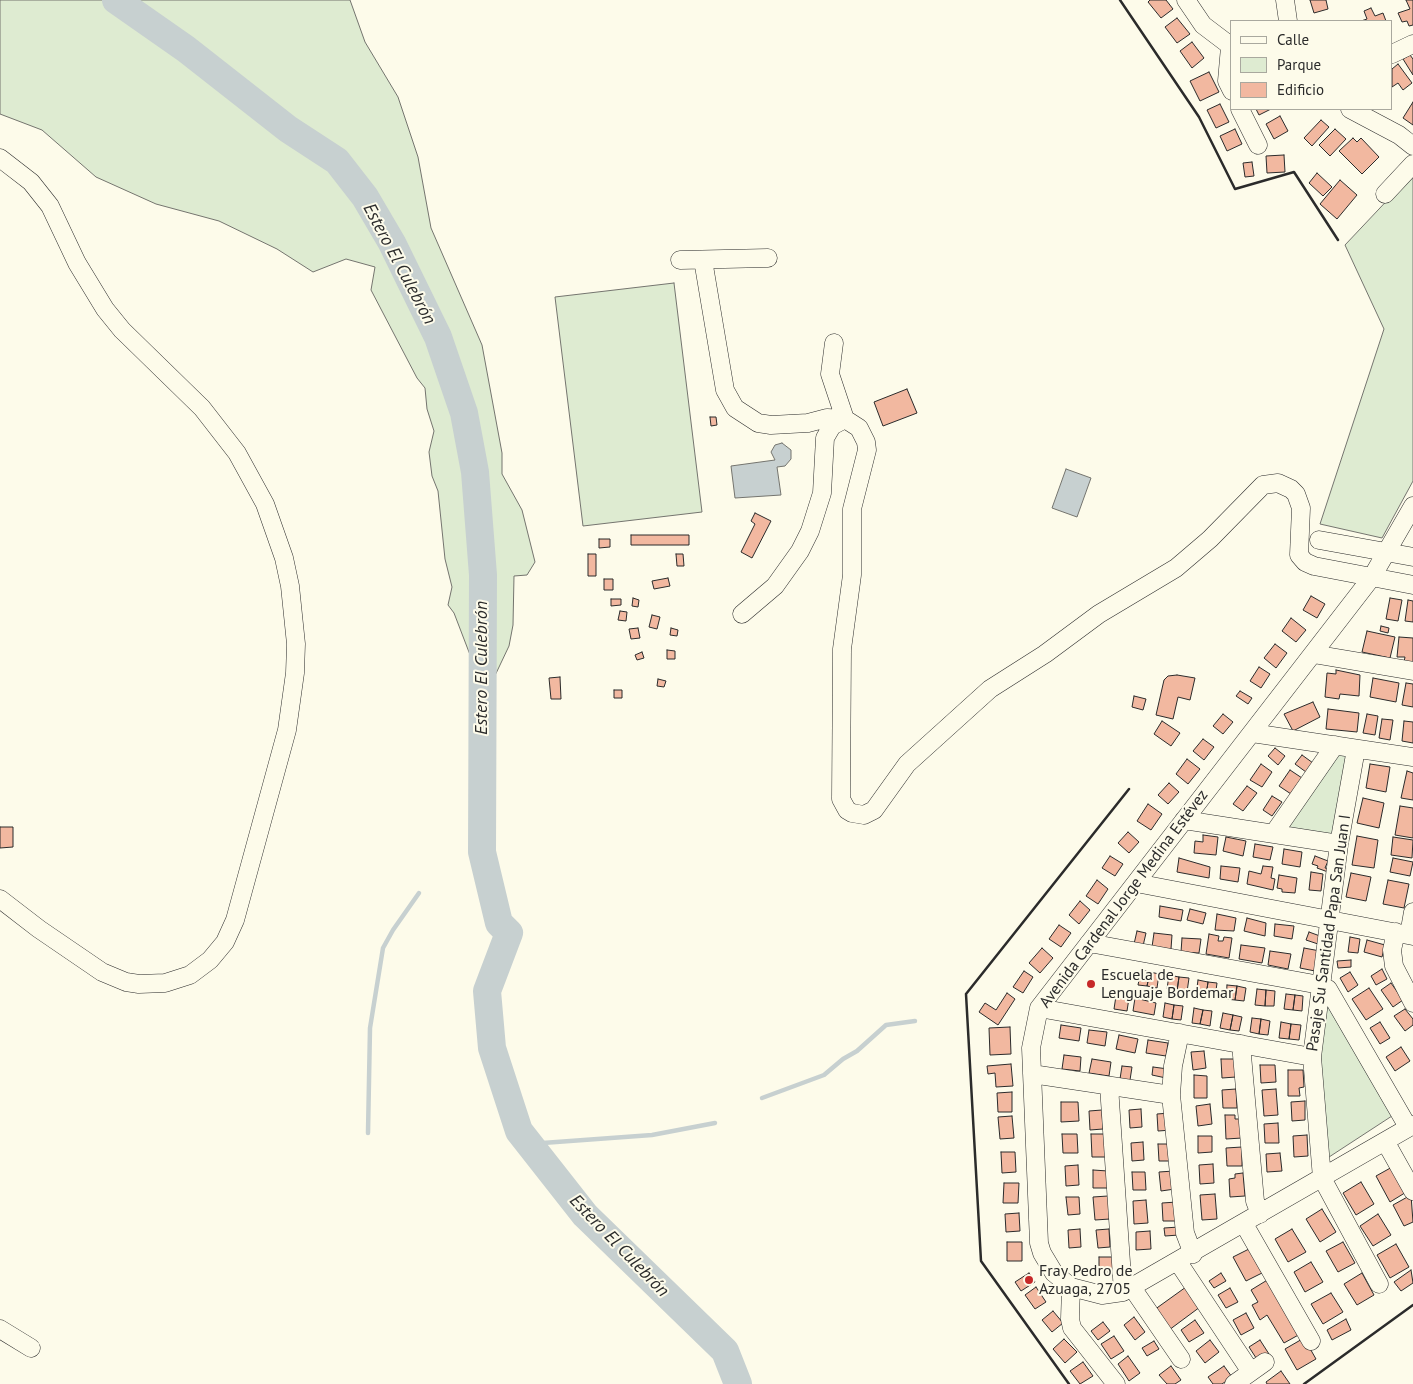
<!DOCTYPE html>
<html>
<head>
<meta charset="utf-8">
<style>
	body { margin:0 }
	#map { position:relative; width:1413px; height:1384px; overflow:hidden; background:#fdfbea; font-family:"PT Sans",sans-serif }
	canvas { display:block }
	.legend { position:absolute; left:1230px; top:20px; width:162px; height:90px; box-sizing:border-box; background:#fdfbea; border:1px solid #a9a89e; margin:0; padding:6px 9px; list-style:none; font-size:15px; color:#2b2b2b }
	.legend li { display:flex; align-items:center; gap:10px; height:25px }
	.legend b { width:25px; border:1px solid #a9a89e }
</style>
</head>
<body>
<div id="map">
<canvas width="1413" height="1384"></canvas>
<ul class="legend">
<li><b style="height:6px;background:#fdfbea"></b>Calle</li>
<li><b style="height:14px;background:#deebd1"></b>Parque</li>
<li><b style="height:14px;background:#f2b8a0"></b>Edificio</li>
</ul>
</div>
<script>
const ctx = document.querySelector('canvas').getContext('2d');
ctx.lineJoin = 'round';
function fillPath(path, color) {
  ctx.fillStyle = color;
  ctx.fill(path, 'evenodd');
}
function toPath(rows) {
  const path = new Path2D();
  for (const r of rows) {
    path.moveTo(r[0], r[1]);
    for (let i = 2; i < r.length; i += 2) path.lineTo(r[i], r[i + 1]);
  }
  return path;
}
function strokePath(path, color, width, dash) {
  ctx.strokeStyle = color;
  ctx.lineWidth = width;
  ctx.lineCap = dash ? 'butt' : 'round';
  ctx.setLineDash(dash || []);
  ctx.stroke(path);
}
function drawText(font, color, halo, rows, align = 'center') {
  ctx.font = font + ' "PT Sans",sans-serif';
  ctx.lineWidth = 4;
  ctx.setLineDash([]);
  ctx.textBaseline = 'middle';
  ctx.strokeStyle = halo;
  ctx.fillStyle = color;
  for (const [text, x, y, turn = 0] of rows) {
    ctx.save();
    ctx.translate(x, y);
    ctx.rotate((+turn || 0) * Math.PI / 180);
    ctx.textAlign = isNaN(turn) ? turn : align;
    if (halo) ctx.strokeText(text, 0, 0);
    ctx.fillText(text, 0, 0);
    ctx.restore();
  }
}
const green = toPath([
	[0,0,350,0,365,42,398,97,418,157,431,228,482,345,502,453,502,474,522,510,535,562,527,575,514,576,513,625,509,646,482,703,474,681,472,660,454,613,448,605,452,587,445,559,438,491,432,476,429,452,434,431,427,409,425,388,417,378,371,290,375,267,346,259,313,272,277,249,219,221,156,204,96,177,42,130,0,114,0,0],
	[1413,173,1413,481,1382,538,1320,524,1384,329,1345,245,1413,173],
	[674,283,702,512,583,526,555,297,674,283],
	[1339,752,1349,753,1334,837,1284,829,1339,752],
	[1329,1007,1395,1114,1326,1159,1320,1047,1324,1010,1329,1007]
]);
fillPath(green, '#deebd1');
strokePath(green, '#74746e', 1);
const water = toPath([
	[782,443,791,450,791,459,785,466,777,467,781,495,735,498,731,466,775,460,771,452,775,445,782,443],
	[1066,469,1091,478,1077,517,1052,508,1066,469]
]);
fillPath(water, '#c7d0d0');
strokePath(water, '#74746e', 1);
strokePath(toPath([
	[762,1098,824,1075,843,1059,857,1051,886,1025,915,1021],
	[368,1133,370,1028,383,948,393,930,419,893],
	[529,1144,652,1135,715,1123]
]), '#c7d0d0', 4.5);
strokePath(toPath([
	[116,0,186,49,288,129,337,161,365,197,392,243,438,337,464,413,475,472,483,575,482,852,499,923,509,933,487,991,492,1048,519,1131,585,1215,725,1351,738,1384]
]), '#c7d0d0', 28);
const building = toPath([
	[1150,0,1166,0,1173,9,1161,18,1148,2,1150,0],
	[1310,0,1326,0,1328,9,1314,13,1310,0],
	[1406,0,1413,0,1413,25,1409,26,1407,21,1402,22,1398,13,1410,9,1406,0],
	[1371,8,1375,16,1383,13,1386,21,1361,21,1367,19,1364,11,1371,8],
	[1177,18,1190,34,1177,43,1165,27,1177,18],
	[1192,42,1204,58,1192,68,1180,51,1192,42],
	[1410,55,1413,59,1413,75,1403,59,1410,55],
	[1398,64,1412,83,1403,90,1398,83,1392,87,1392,69,1398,64],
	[1209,72,1219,92,1200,101,1190,81,1209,72],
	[1413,102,1413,125,1403,118,1413,102],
	[1220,104,1229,122,1216,128,1207,110,1220,104],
	[1256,109,1271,109,1259,115,1256,109],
	[1280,116,1288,131,1274,139,1266,124,1280,116],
	[1321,120,1329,127,1312,146,1304,138,1321,120],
	[1235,129,1242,144,1227,151,1220,136,1235,129],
	[1335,129,1346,139,1330,156,1319,145,1335,129],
	[1353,138,1357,142,1361,138,1379,157,1362,174,1339,151,1353,138],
	[1284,155,1285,172,1267,173,1266,156,1284,155],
	[1252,162,1254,176,1245,177,1243,163,1252,162],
	[1317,173,1332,187,1323,196,1309,183,1317,173],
	[1340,180,1357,195,1337,219,1320,204,1340,180],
	[907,389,917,413,883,426,874,402,907,389],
	[710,417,716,417,717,425,711,426,710,417],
	[755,513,771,521,752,558,741,552,755,524,751,521,755,513],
	[631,535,689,535,689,545,631,545,631,535],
	[599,539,610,539,610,547,599,548,599,539],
	[588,554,596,554,596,576,588,576,588,554],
	[676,554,683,554,684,566,677,566,676,554],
	[668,578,670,586,654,589,652,581,668,578],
	[604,579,613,579,613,590,604,590,604,579],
	[1311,596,1325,604,1317,618,1303,610,1311,596],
	[633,598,639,600,638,607,632,606,633,598],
	[1390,598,1402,600,1398,621,1386,619,1390,598],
	[611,599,621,599,621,605,611,606,611,599],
	[1408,600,1413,601,1413,622,1405,621,1408,600],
	[620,611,627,612,626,621,618,620,620,611],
	[652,615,660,617,657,629,649,627,652,615],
	[1291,618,1306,630,1296,642,1282,631,1291,618],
	[1381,626,1389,628,1388,633,1380,631,1381,626],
	[638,628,640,638,631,639,629,629,638,628],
	[671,628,678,630,677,636,670,635,671,628],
	[1367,631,1395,637,1390,658,1362,652,1367,631],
	[1399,637,1413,638,1413,663,1404,662,1405,657,1397,657,1399,637],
	[1275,644,1287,653,1276,668,1264,658,1275,644],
	[667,650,675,651,675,659,667,659,667,650],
	[642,652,644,658,637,660,635,655,642,652],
	[1259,667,1270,674,1261,688,1250,681,1259,667],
	[1336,670,1360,675,1359,696,1340,694,1339,699,1325,697,1327,673,1336,674,1336,670],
	[1177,675,1195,678,1190,700,1178,697,1173,719,1156,715,1164,680,1168,676,1177,675],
	[560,677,561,699,551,699,549,678,560,677],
	[1373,678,1399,683,1396,702,1370,697,1373,678],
	[658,679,666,681,664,687,657,686,658,679],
	[1406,683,1413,684,1413,707,1402,705,1406,683],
	[614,690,622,690,622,698,614,698,614,690],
	[1240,691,1252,698,1248,704,1236,696,1240,691],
	[1134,696,1146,699,1143,710,1132,707,1134,696],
	[1313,702,1320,717,1293,731,1284,714,1313,702],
	[1328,709,1359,713,1357,732,1326,729,1328,709],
	[1223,714,1233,722,1223,734,1213,726,1223,714],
	[1367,714,1378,716,1375,735,1363,733,1367,714],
	[1382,719,1393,720,1390,740,1379,738,1382,719],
	[1162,721,1180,733,1171,746,1154,734,1162,721],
	[1404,721,1413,722,1413,743,1402,741,1404,721],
	[1203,739,1214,747,1204,760,1193,751,1203,739],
	[1275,748,1285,756,1278,765,1268,756,1275,748],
	[1302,755,1313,763,1306,772,1295,764,1302,755],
	[1187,759,1200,769,1188,784,1176,774,1187,759],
	[1261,764,1272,772,1262,787,1250,780,1261,764],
	[1370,764,1390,767,1386,792,1366,788,1370,764],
	[1290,770,1302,778,1291,794,1279,786,1290,770],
	[1407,771,1413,773,1413,800,1401,798,1407,771],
	[1169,783,1179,792,1168,804,1158,795,1169,783],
	[1247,786,1257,793,1243,811,1233,804,1247,786],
	[1272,796,1282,802,1272,816,1263,810,1272,796],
	[1363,798,1384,803,1379,828,1357,823,1363,798],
	[1148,804,1162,814,1151,830,1137,821,1148,804],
	[1400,806,1413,808,1413,838,1395,835,1400,806],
	[0,827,13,827,13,847,0,848,0,827],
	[1128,832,1139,842,1129,853,1118,843,1128,832],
	[1203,835,1218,837,1216,855,1194,853,1195,841,1203,842,1203,835],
	[1357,836,1378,840,1374,868,1352,865,1357,836],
	[1226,837,1246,841,1243,856,1223,851,1226,837],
	[1393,837,1413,840,1412,858,1391,855,1393,837],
	[1255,844,1273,847,1270,860,1253,857,1255,844],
	[1284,849,1302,852,1300,867,1282,864,1284,849],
	[1110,856,1123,864,1115,876,1102,868,1110,856],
	[1315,856,1328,861,1325,868,1329,869,1328,872,1317,868,1318,866,1312,864,1315,856],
	[1179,858,1210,867,1209,878,1177,872,1179,858],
	[1393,858,1413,862,1410,876,1390,872,1393,858],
	[1221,866,1240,868,1238,882,1220,879,1221,866],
	[1263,866,1273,867,1271,878,1275,879,1273,890,1247,884,1249,871,1261,874,1263,866],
	[1311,872,1323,874,1321,891,1309,890,1311,872],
	[1351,873,1371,877,1366,901,1346,897,1351,873],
	[1279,875,1297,878,1295,893,1282,892,1282,889,1277,888,1279,875],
	[1097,880,1108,889,1098,904,1086,896,1097,880],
	[1388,880,1409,884,1404,908,1383,904,1388,880],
	[1080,901,1090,910,1079,924,1069,915,1080,901],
	[1160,906,1183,910,1181,921,1159,917,1160,906],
	[1190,909,1206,913,1203,924,1187,920,1190,909],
	[1217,914,1236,918,1234,931,1215,930,1217,914],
	[1247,918,1266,923,1265,936,1244,931,1247,918],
	[1275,924,1294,926,1292,939,1274,936,1275,924],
	[1059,925,1071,933,1061,947,1049,939,1059,925],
	[1137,931,1146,933,1143,946,1134,944,1137,931],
	[1309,932,1320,936,1318,944,1306,940,1309,932],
	[1154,933,1172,935,1171,949,1152,947,1154,933],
	[1209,934,1219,936,1218,941,1223,941,1224,937,1232,938,1229,958,1206,954,1209,934],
	[1350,937,1360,939,1358,953,1348,952,1350,937],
	[1182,938,1201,939,1199,953,1181,952,1182,938],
	[1367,940,1385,945,1382,957,1364,952,1367,940],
	[1241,945,1265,948,1262,963,1239,959,1241,945],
	[1042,948,1053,958,1040,973,1029,963,1042,948],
	[1304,948,1320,951,1315,971,1300,968,1304,948],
	[1270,951,1291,954,1288,969,1268,965,1270,951],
	[1351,960,1351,967,1338,968,1337,961,1351,960],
	[1382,969,1387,979,1376,985,1371,976,1382,969],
	[1141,970,1150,972,1147,986,1138,985,1141,970],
	[1024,971,1033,977,1023,993,1013,987,1024,971],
	[1150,972,1159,974,1157,988,1147,986,1150,972],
	[1350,972,1358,985,1348,992,1340,978,1350,972],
	[1169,975,1179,977,1177,991,1167,989,1169,975],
	[1179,977,1189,978,1187,992,1177,991,1179,977],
	[1198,980,1208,982,1206,996,1196,995,1198,980],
	[1208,982,1217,983,1215,998,1206,996,1208,982],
	[1391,983,1403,1000,1393,1007,1381,990,1391,983],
	[1227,985,1237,986,1235,1000,1226,999,1227,985],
	[1237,986,1246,988,1244,1001,1235,1000,1237,986],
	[1369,988,1383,1009,1366,1020,1352,999,1369,988],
	[1257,989,1266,990,1265,1006,1255,1005,1257,989],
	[1266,990,1275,991,1274,1006,1265,1006,1266,990],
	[1007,993,1015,999,998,1025,979,1012,985,1003,996,1010,1007,993],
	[1286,994,1295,995,1293,1010,1284,1009,1286,994],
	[1295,995,1303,996,1302,1011,1293,1010,1295,995],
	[1116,996,1129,998,1127,1011,1114,1009,1116,996],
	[1135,998,1156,1003,1154,1015,1133,1011,1135,998],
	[1165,1003,1174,1005,1172,1019,1163,1017,1165,1003],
	[1174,1005,1183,1006,1181,1020,1172,1019,1174,1005],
	[1194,1008,1203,1010,1200,1024,1192,1023,1194,1008],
	[1405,1009,1413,1019,1413,1025,1405,1031,1394,1016,1405,1009],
	[1203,1010,1212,1011,1210,1026,1200,1024,1203,1010],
	[1223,1013,1233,1015,1230,1030,1220,1028,1223,1013],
	[1233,1015,1242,1017,1239,1031,1230,1030,1233,1015],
	[1252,1018,1261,1019,1259,1034,1250,1032,1252,1018],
	[1261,1019,1270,1021,1268,1035,1259,1034,1261,1019],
	[1281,1022,1291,1024,1289,1039,1279,1038,1281,1022],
	[1380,1022,1390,1038,1380,1044,1370,1028,1380,1022],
	[1291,1024,1301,1025,1299,1040,1289,1039,1291,1024],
	[1061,1025,1081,1028,1079,1041,1059,1038,1061,1025],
	[1010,1027,1011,1054,990,1055,989,1028,1010,1027],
	[1089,1030,1107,1032,1105,1046,1087,1043,1089,1030],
	[1119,1035,1138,1039,1135,1053,1116,1049,1119,1035],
	[1148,1040,1168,1043,1166,1056,1146,1053,1148,1040],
	[1401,1047,1410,1061,1395,1071,1386,1057,1401,1047],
	[1204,1051,1206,1068,1193,1070,1191,1052,1204,1051],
	[1064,1055,1081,1057,1080,1071,1062,1069,1064,1055],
	[1092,1059,1111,1062,1109,1076,1089,1073,1092,1059],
	[1221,1059,1234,1059,1236,1077,1222,1078,1221,1059],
	[1011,1064,1013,1086,996,1087,995,1073,988,1074,987,1066,1011,1064],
	[1260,1065,1275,1065,1276,1082,1261,1083,1260,1065],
	[1122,1066,1132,1067,1130,1080,1120,1079,1122,1066],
	[1153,1067,1168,1069,1166,1078,1152,1075,1153,1067],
	[1288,1070,1303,1070,1304,1087,1299,1088,1300,1096,1288,1096,1288,1070],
	[1194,1075,1207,1076,1207,1098,1194,1098,1194,1075],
	[1236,1089,1237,1108,1223,1108,1222,1090,1236,1089],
	[1276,1089,1278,1115,1264,1116,1262,1090,1276,1089],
	[1012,1092,1012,1112,998,1112,997,1093,1012,1092],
	[1305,1101,1305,1120,1292,1121,1291,1102,1305,1101],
	[1061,1102,1078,1102,1079,1121,1061,1122,1061,1102],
	[1210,1104,1212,1124,1198,1126,1196,1106,1210,1104],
	[1141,1109,1142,1127,1130,1128,1129,1110,1141,1109],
	[1102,1110,1103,1129,1090,1130,1089,1111,1102,1110],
	[1170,1113,1172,1130,1158,1131,1157,1114,1170,1113],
	[1225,1115,1235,1115,1235,1119,1241,1119,1242,1138,1226,1139,1225,1115],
	[1012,1116,1014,1138,1000,1139,998,1117,1012,1116],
	[1278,1123,1279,1143,1265,1143,1264,1124,1278,1123],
	[1062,1134,1077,1134,1078,1153,1063,1153,1062,1134],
	[1091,1134,1106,1134,1106,1157,1092,1157,1091,1134],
	[1307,1135,1308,1156,1294,1157,1293,1136,1307,1135],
	[1198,1136,1212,1136,1212,1152,1198,1153,1198,1136],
	[1143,1142,1144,1160,1132,1161,1131,1143,1143,1142],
	[1158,1144,1171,1144,1172,1161,1159,1161,1158,1144],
	[1242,1147,1242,1166,1227,1166,1226,1148,1242,1147],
	[1001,1152,1015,1152,1016,1172,1002,1173,1001,1152],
	[1280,1153,1282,1171,1267,1172,1266,1154,1280,1153],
	[1213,1164,1214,1183,1200,1184,1199,1165,1213,1164],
	[1078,1165,1079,1185,1066,1186,1065,1166,1078,1165],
	[1394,1166,1408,1191,1390,1202,1376,1176,1394,1166],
	[1093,1170,1108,1171,1108,1188,1093,1188,1093,1170],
	[1174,1171,1175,1189,1161,1191,1159,1172,1174,1171],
	[1132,1172,1145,1172,1146,1190,1133,1190,1132,1172],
	[1243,1173,1245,1196,1230,1197,1229,1179,1235,1178,1235,1174,1243,1173],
	[1361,1182,1374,1204,1356,1215,1343,1193,1361,1182],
	[1004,1183,1019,1183,1018,1203,1003,1203,1004,1183],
	[1215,1194,1217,1219,1202,1220,1200,1195,1215,1194],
	[1411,1195,1413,1222,1404,1226,1393,1205,1411,1195],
	[1108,1196,1110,1219,1095,1220,1093,1197,1108,1196],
	[1066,1197,1079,1197,1080,1214,1068,1215,1066,1197],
	[1146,1200,1148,1223,1134,1224,1133,1201,1146,1200],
	[1177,1202,1177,1221,1163,1221,1162,1203,1177,1202],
	[1322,1209,1336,1232,1320,1242,1306,1219,1322,1209],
	[1019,1213,1020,1231,1006,1232,1005,1214,1019,1213],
	[1378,1214,1391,1235,1373,1246,1360,1226,1378,1214],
	[1179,1227,1179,1235,1165,1236,1164,1228,1179,1227],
	[1080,1229,1081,1247,1069,1248,1068,1230,1080,1229],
	[1109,1229,1110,1247,1098,1248,1096,1230,1109,1229],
	[1292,1229,1306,1252,1288,1262,1275,1239,1292,1229],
	[1150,1231,1151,1249,1136,1250,1136,1232,1150,1231],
	[1007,1242,1022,1242,1022,1261,1007,1261,1007,1242],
	[1343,1242,1355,1263,1338,1272,1326,1251,1343,1242],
	[1396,1244,1409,1267,1390,1278,1377,1255,1396,1244],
	[1249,1249,1262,1273,1246,1281,1233,1257,1249,1249],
	[1099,1257,1112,1257,1115,1266,1109,1272,1099,1272,1099,1257],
	[1311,1262,1323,1282,1305,1292,1294,1272,1311,1262],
	[1411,1270,1413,1283,1401,1291,1394,1282,1411,1270],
	[1029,1273,1035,1282,1021,1291,1015,1282,1029,1273],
	[1221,1273,1226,1281,1214,1288,1209,1281,1221,1273],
	[1362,1273,1374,1295,1357,1305,1344,1284,1362,1273],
	[1269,1279,1302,1333,1284,1343,1267,1315,1260,1320,1252,1305,1258,1302,1251,1290,1269,1279],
	[1036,1287,1046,1302,1035,1309,1025,1295,1036,1287],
	[1186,1287,1200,1307,1169,1330,1154,1310,1186,1287],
	[1230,1288,1238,1302,1226,1308,1218,1295,1230,1288],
	[1331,1293,1343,1312,1323,1324,1311,1304,1331,1293],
	[1053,1311,1063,1323,1052,1332,1042,1320,1053,1311],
	[1246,1313,1254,1328,1241,1335,1233,1320,1246,1313],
	[1134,1317,1145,1332,1135,1340,1124,1325,1134,1317],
	[1346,1319,1351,1330,1332,1340,1327,1330,1346,1319],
	[1195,1320,1204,1333,1189,1342,1181,1330,1195,1320],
	[1103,1322,1110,1331,1098,1340,1091,1331,1103,1322],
	[1114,1336,1124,1351,1111,1359,1101,1344,1114,1336],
	[1304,1338,1316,1359,1297,1370,1285,1349,1304,1338],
	[1064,1339,1077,1352,1065,1363,1053,1349,1064,1339],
	[1210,1340,1219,1352,1205,1363,1196,1351,1210,1340],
	[1260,1340,1269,1354,1258,1361,1249,1347,1260,1340],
	[1154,1341,1159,1349,1147,1356,1142,1348,1154,1341],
	[1128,1356,1140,1373,1129,1381,1118,1364,1128,1356],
	[1083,1362,1093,1376,1080,1384,1070,1371,1083,1362],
	[1171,1366,1181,1380,1175,1384,1167,1384,1159,1375,1171,1366],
	[1224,1366,1232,1377,1222,1384,1213,1384,1208,1377,1224,1366],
	[1281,1371,1290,1384,1267,1384,1266,1382,1281,1371]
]);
fillPath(building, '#f2b8a0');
strokePath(building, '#2b2b2b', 1);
const minor = toPath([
	[1186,0,1203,25,1232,47],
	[1285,0,1288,21],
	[1230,47,1227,81,1232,91],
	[1392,54,1413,44],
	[1240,109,1258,145],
	[1350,109,1399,135,1413,146],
	[0,158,31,182,50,206,77,263,105,309,122,330,202,408,237,453,265,504,284,558,290,586,296,644,295,673,287,730,235,920,225,942,210,960,190,975,165,983,139,984,126,982,102,972,39,929,0,899],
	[1385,194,1413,164],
	[680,260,768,258],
	[703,260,725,390,735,408,758,423,771,425,808,423,827,418,845,419,859,428,866,442,867,450,852,509,852,575,842,649,841,799,847,810,852,813,864,815,874,810,907,764,990,689,1045,654,1099,614,1176,568,1210,539,1263,485,1278,483,1291,489,1296,494,1301,508,1299,555,1305,562,1314,566,1413,585],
	[834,343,830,374,845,419],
	[1413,506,1372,577,1039,1008,1031,1048,1039,1243,1042,1253,1054,1273,1071,1287,1102,1295,1123,1292,1413,1125],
	[1319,540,1413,557],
	[742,614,775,586,800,551,810,531,822,493,825,438,832,426,845,419],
	[1313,654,1413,671],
	[1252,733,1413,757],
	[1356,749,1339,844,1312,1057,1322,1178,1379,1284],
	[1184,820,1339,844],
	[1274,833,1335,745],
	[1136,883,1413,936],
	[1396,932,1392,950,1394,966,1413,1003],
	[1409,935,1413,912],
	[1089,943,1320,985,1328,989,1408,1127],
	[1039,1008,1312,1057],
	[1180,1033,1173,1066,1171,1095,1185,1233,1193,1254],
	[1241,1044,1255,1201,1260,1214],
	[1032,1074,1171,1095],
	[1109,1086,1123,1292],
	[1385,1141,1413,1191],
	[1244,1224,1311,1341],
	[1178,1262,1251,1372],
	[1071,1287,1070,1319,1072,1328,1116,1384],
	[1133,1289,1181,1359],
	[0,1329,31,1348],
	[1234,1384,1265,1362]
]);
strokePath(minor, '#2b2b2b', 19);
strokePath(minor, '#fdfbea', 18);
strokePath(toPath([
	[1120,0,1199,117,1235,189,1294,172,1338,240],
	[1069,1384,981,1261,966,994,1129,789],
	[1304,1384,1413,1305]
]), '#2b2b2b', 2.5);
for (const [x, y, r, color] of [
	[1091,984,5,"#c62828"],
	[1029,1280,5,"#c62828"]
]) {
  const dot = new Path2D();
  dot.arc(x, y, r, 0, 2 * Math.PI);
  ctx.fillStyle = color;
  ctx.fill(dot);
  strokePath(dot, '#fdfbea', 2);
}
drawText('16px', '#2b2b2b', '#fdfbea', [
	["Avenida Cardenal Jorge Medina Estévez",1124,899,-53],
	["Pasaje Su Santidad Papa San Juan I",1329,933,-82]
]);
drawText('16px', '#2b2b2b', '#fdfbea', [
	["Escuela de",1101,975],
	["Lenguaje Bordemar",1101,993],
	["Fray Pedro de",1039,1271],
	["Azuaga, 2705",1039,1289]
], 'left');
drawText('italic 18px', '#2b2b2b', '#fdfbea', [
	["Estero El Culebrón",399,264,62],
	["Estero El Culebrón",482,668,-90],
	["Estero El Culebrón",619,1246,46]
]);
</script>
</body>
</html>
